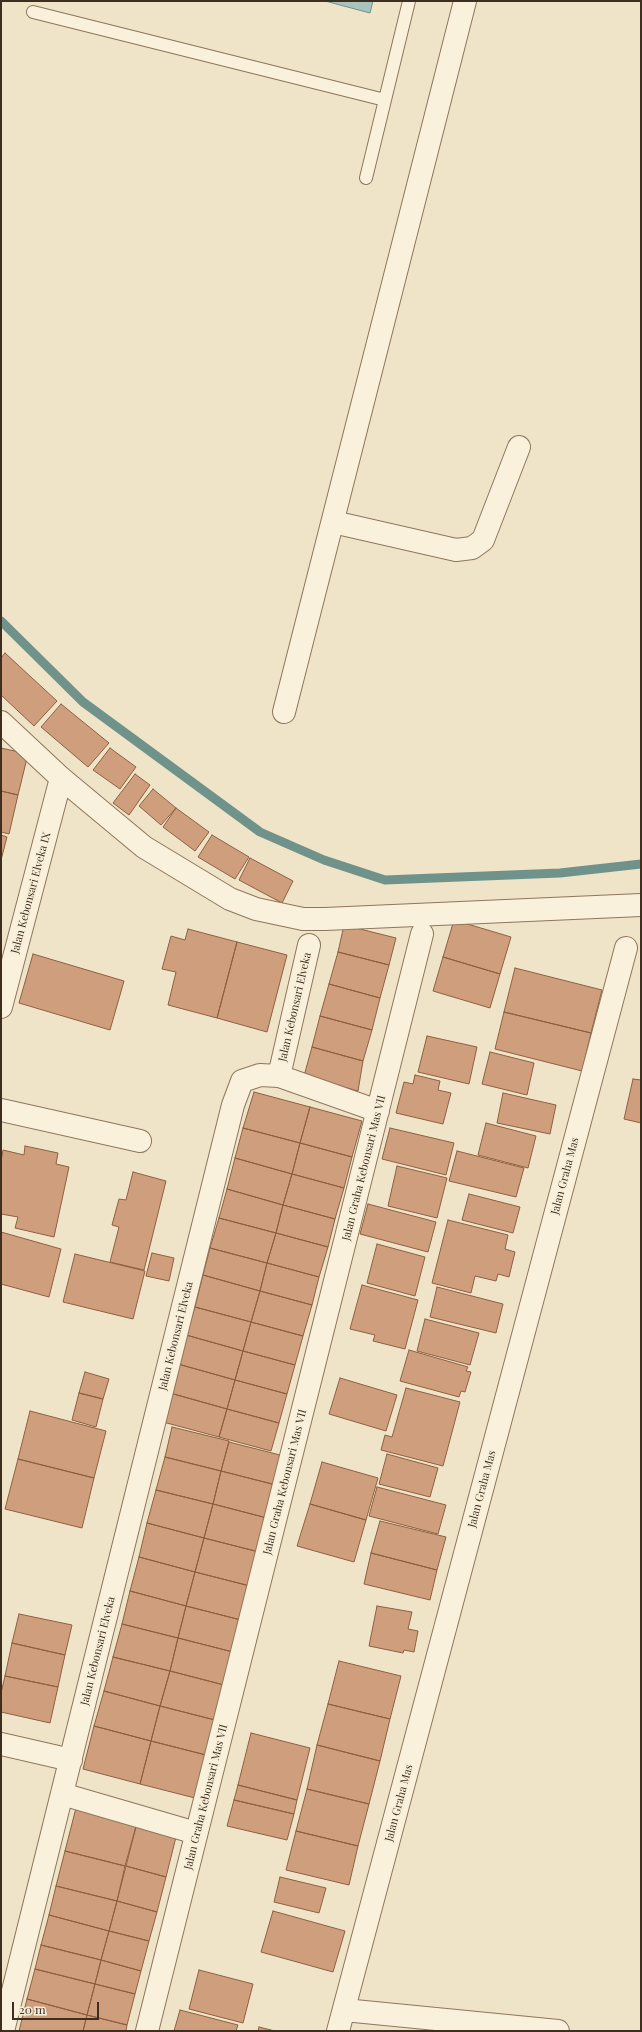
<!DOCTYPE html>
<html>
<head>
<meta charset="utf-8">
<style>
	body { margin:0 }
	#map { position:relative; width:642px; height:2032px; overflow:hidden; background:#f0e4c8; font-family:"Playfair Display",serif }
	canvas { display:block }
	.frame { position:absolute; inset:0; border:2px solid #3d2e20; pointer-events:none }
	.scale { position:absolute; left:12px; top:2002px; width:87px; height:18px; box-sizing:border-box; border:2px solid #3d2e20; border-top:0; padding-left:5px; font-size:12px; line-height:14px; white-space:nowrap; color:#3d2e20; -webkit-text-stroke:3px #f7eed8; paint-order:stroke }
</style>
</head>
<body>
<div id="map">
<canvas width="642" height="2032"></canvas>
<div class="frame"></div>
<div class="scale">20 m</div>
</div>
<script>
const ctx = document.querySelector('canvas').getContext('2d');
ctx.lineJoin = 'round';
function fillPath(path, color) {
  ctx.fillStyle = color;
  ctx.fill(path, 'evenodd');
}
function toPath(rows) {
  const path = new Path2D();
  for (const r of rows) {
    path.moveTo(r[0], r[1]);
    for (let i = 2; i < r.length; i += 2) path.lineTo(r[i], r[i + 1]);
  }
  return path;
}
function strokePath(path, color, width, dash) {
  ctx.strokeStyle = color;
  ctx.lineWidth = width;
  ctx.lineCap = dash ? 'butt' : 'round';
  ctx.setLineDash(dash || []);
  ctx.stroke(path);
}
function drawText(font, color, halo, rows, align = 'center') {
  ctx.font = font + ' "Playfair Display",serif';
  ctx.lineWidth = 3.5;
  ctx.setLineDash([]);
  ctx.textBaseline = 'middle';
  ctx.strokeStyle = halo;
  ctx.fillStyle = color;
  for (const [text, x, y, turn = 0] of rows) {
    ctx.save();
    ctx.translate(x, y);
    ctx.rotate((+turn || 0) * Math.PI / 180);
    ctx.textAlign = isNaN(turn) ? turn : align;
    if (halo) ctx.strokeText(text, 0, 0);
    ctx.fillText(text, 0, 0);
    ctx.restore();
  }
}
const water = toPath([
	[325,1,373,1,370,13,325,1]
]);
fillPath(water, '#a9c4bc');
strokePath(water, '#6f938a', 1);
strokePath(toPath([
	[1,621,83,702,260,832,324,860,385,880,560,873,641,864]
]), '#6f938a', 9);
const building = toPath([
	[5,653,57,701,34,726,1,695,1,658,5,653],
	[61,704,109,743,88,767,41,727,61,704],
	[1,748,28,754,18,795,1,791,1,748],
	[110,748,136,767,120,789,93,770,110,748],
	[135,774,150,785,129,815,113,803,135,774],
	[153,789,176,808,161,825,139,806,153,789],
	[1,791,18,795,9,834,1,832,1,791],
	[176,808,209,832,195,851,163,827,176,808],
	[1,835,7,837,1,860,1,835],
	[212,835,249,857,235,879,198,857,212,835],
	[250,858,293,881,282,903,239,880,250,858],
	[454,920,511,937,500,974,443,957,454,920],
	[344,925,396,938,389,965,338,952,344,925],
	[188,929,237,942,217,1018,168,1005,176,972,162,969,171,936,185,940,188,929],
	[237,942,287,955,267,1032,217,1018,237,942],
	[338,952,389,965,380,998,329,984,338,952],
	[33,954,124,981,110,1030,19,1003,33,954],
	[443,957,500,974,490,1008,433,991,443,957],
	[515,968,602,990,591,1033,504,1012,515,968],
	[329,984,380,998,372,1030,320,1016,329,984],
	[504,1012,591,1033,582,1071,495,1049,504,1012],
	[320,1016,372,1030,363,1061,312,1047,320,1016],
	[427,1036,477,1047,469,1084,418,1072,427,1036],
	[312,1047,363,1061,358,1091,304,1076,312,1047],
	[490,1052,534,1063,527,1095,482,1084,490,1052],
	[415,1075,440,1081,438,1090,451,1093,443,1124,396,1113,404,1082,413,1084,415,1075],
	[633,1079,641,1080,641,1123,624,1119,633,1079],
	[254,1092,310,1107,300,1143,243,1128,254,1092],
	[503,1093,556,1105,550,1134,497,1123,503,1093],
	[310,1107,362,1121,352,1157,300,1143,310,1107],
	[486,1123,536,1136,528,1168,478,1155,486,1123],
	[243,1128,300,1143,292,1174,235,1158,243,1128],
	[390,1128,454,1143,446,1175,382,1159,390,1128],
	[300,1143,352,1157,344,1188,292,1174,300,1143],
	[25,1146,58,1153,56,1164,69,1167,54,1237,15,1228,18,1217,1,1214,1,1161,3,1150,24,1155,25,1146],
	[457,1151,524,1168,516,1197,449,1181,457,1151],
	[235,1158,292,1174,283,1205,227,1189,235,1158],
	[397,1166,447,1178,437,1218,388,1206,397,1166],
	[133,1172,166,1181,144,1270,110,1262,119,1227,112,1225,119,1199,126,1200,133,1172],
	[292,1174,344,1188,335,1219,283,1205,292,1174],
	[227,1189,283,1205,276,1233,219,1218,227,1189],
	[469,1194,520,1207,513,1233,462,1220,469,1194],
	[368,1204,436,1222,428,1252,360,1234,368,1204],
	[283,1205,335,1219,328,1247,276,1233,283,1205],
	[219,1218,276,1233,267,1263,210,1248,219,1218],
	[448,1220,508,1235,505,1249,515,1252,509,1277,498,1274,496,1281,475,1276,471,1293,432,1283,448,1220],
	[1,1232,61,1249,49,1297,1,1284,1,1232],
	[276,1233,328,1247,319,1277,267,1263,276,1233],
	[377,1244,425,1257,415,1296,367,1283,377,1244],
	[210,1248,267,1263,260,1291,203,1275,210,1248],
	[152,1253,174,1258,169,1281,146,1276,152,1253],
	[75,1254,145,1271,133,1319,63,1302,75,1254],
	[267,1263,319,1277,312,1305,260,1291,267,1263],
	[203,1275,260,1291,251,1322,195,1307,203,1275],
	[362,1285,418,1300,405,1349,373,1341,375,1335,350,1329,362,1285],
	[437,1287,503,1304,496,1333,430,1317,437,1287],
	[260,1291,312,1305,303,1336,251,1322,260,1291],
	[195,1307,251,1322,243,1351,186,1335,195,1307],
	[425,1319,479,1333,470,1365,417,1351,425,1319],
	[251,1322,303,1336,295,1365,243,1351,251,1322],
	[186,1335,243,1351,235,1380,178,1364,186,1335],
	[409,1350,468,1367,466,1371,471,1372,465,1392,461,1391,459,1397,400,1381,409,1350],
	[243,1351,295,1365,287,1394,235,1380,243,1351],
	[178,1364,235,1380,227,1409,170,1393,178,1364],
	[85,1372,109,1379,103,1399,79,1393,85,1372],
	[340,1378,397,1395,386,1431,329,1414,340,1378],
	[235,1380,287,1394,279,1423,227,1409,235,1380],
	[406,1388,460,1402,443,1466,381,1450,385,1435,392,1437,406,1388],
	[79,1393,103,1399,96,1427,72,1420,79,1393],
	[170,1393,227,1409,219,1437,163,1422,170,1393],
	[227,1409,279,1423,271,1451,219,1437,227,1409],
	[30,1411,106,1431,94,1478,18,1459,30,1411],
	[172,1427,229,1441,221,1471,165,1457,172,1427],
	[229,1442,284,1456,276,1485,221,1471,229,1442],
	[387,1454,438,1468,430,1497,379,1484,387,1454],
	[165,1457,221,1471,213,1504,156,1490,165,1457],
	[18,1459,94,1478,82,1528,5,1509,18,1459],
	[322,1462,378,1478,366,1520,310,1504,322,1462],
	[221,1471,276,1485,267,1518,213,1504,221,1471],
	[377,1487,446,1505,438,1534,369,1516,377,1487],
	[156,1490,213,1504,204,1538,147,1523,156,1490],
	[213,1504,267,1518,259,1552,204,1538,213,1504],
	[310,1504,366,1520,354,1562,297,1546,310,1504],
	[380,1521,446,1537,437,1570,371,1553,380,1521],
	[147,1523,204,1538,195,1572,139,1557,147,1523],
	[204,1538,259,1552,250,1586,195,1572,204,1538],
	[371,1553,437,1570,430,1600,364,1584,371,1553],
	[139,1557,195,1572,186,1606,130,1591,139,1557],
	[195,1572,250,1586,241,1620,186,1606,195,1572],
	[130,1591,186,1606,178,1638,122,1624,130,1591],
	[186,1606,241,1620,233,1652,178,1638,186,1606],
	[377,1606,412,1612,408,1629,418,1631,414,1652,404,1650,403,1653,369,1646,377,1606],
	[19,1614,72,1625,65,1655,12,1643,19,1614],
	[122,1624,178,1638,170,1671,113,1657,122,1624],
	[178,1638,233,1652,224,1685,170,1671,178,1638],
	[12,1643,65,1655,58,1687,5,1676,12,1643],
	[113,1657,170,1671,160,1706,104,1691,113,1657],
	[339,1661,401,1676,390,1719,328,1704,339,1661],
	[170,1671,224,1685,215,1720,160,1706,170,1671],
	[5,1676,58,1687,50,1723,1,1712,1,1693,5,1676],
	[104,1691,160,1706,151,1741,94,1726,104,1691],
	[328,1704,390,1719,380,1761,317,1745,328,1704],
	[160,1706,215,1720,206,1755,151,1741,160,1706],
	[94,1726,151,1741,140,1784,83,1769,94,1726],
	[251,1733,310,1748,297,1800,238,1785,251,1733],
	[151,1741,206,1755,195,1798,140,1784,151,1741],
	[317,1745,380,1761,369,1804,307,1789,317,1745],
	[238,1785,297,1800,294,1814,234,1800,238,1785],
	[307,1789,369,1804,358,1846,296,1831,307,1789],
	[234,1800,294,1814,287,1840,227,1826,234,1800],
	[77,1804,138,1819,125,1866,65,1851,77,1804],
	[138,1819,178,1829,166,1877,126,1866,138,1819],
	[296,1831,358,1846,349,1885,286,1870,296,1831],
	[65,1851,125,1866,117,1901,56,1886,65,1851],
	[126,1866,166,1877,157,1912,117,1901,126,1866],
	[280,1877,326,1888,319,1913,274,1902,280,1877],
	[56,1886,117,1901,109,1931,49,1915,56,1886],
	[117,1901,157,1912,149,1941,109,1931,117,1901],
	[273,1911,345,1931,333,1972,261,1952,273,1911],
	[49,1915,109,1931,101,1960,41,1945,49,1915],
	[109,1931,149,1941,141,1971,101,1960,109,1931],
	[41,1945,101,1960,95,1984,35,1969,41,1945],
	[101,1960,141,1971,135,1994,95,1984,101,1960],
	[35,1969,95,1984,87,2015,27,1999,35,1969],
	[199,1970,253,1984,243,2023,189,2009,199,1970],
	[95,1984,135,1994,127,2025,87,2015,95,1984],
	[27,1999,87,2015,83,2031,19,2031,27,1999],
	[180,2010,238,2025,236,2031,174,2031,180,2010],
	[87,2015,127,2025,126,2031,83,2031,87,2015],
	[259,2027,275,2031,258,2031,259,2027]
]);
fillPath(building, '#cf9f7d');
strokePath(building, '#8d5f41', 1);
const service = toPath([
	[33,12,385,100],
	[366,178,409,1]
]);
const minor = toPath([
	[333,522,456,550,472,548,483,540,519,447],
	[284,712,465,1],
	[1,722,61,778,144,847,230,899,256,909,303,919,325,919,641,905],
	[1,1007,61,778],
	[279,1076,309,945],
	[1,1110,140,1141],
	[1,1744,71,1760],
	[62,1794,196,1833],
	[344,2010,558,2031],
	[3,2031,233,1105,242,1081,260,1075,279,1076,378,1111],
	[147,2031,422,934],
	[338,2031,626,948]
]);
strokePath(service, '#8d765c', 14);
strokePath(minor, '#8d765c', 24);
strokePath(service, '#faf1dc', 12);
strokePath(minor, '#faf1dc', 22);
drawText('11px', '#3d2e20', '#f7eed8', [
	["Jalan Kebonsari Elveka IX",31,893,-75],
	["Jalan Kebonsari Elveka",295,1007,-77],
	["Jalan Graha Kebonsari Mas VII",364,1168,-76],
	["Jalan Graha Mas",565,1176,-75],
	["Jalan Kebonsari Elveka",176,1336,-76],
	["Jalan Graha Kebonsari Mas VII",285,1482,-76],
	["Jalan Graha Mas",482,1489,-75],
	["Jalan Kebonsari Elveka",98,1651,-76],
	["Jalan Graha Kebonsari Mas VII",206,1797,-76],
	["Jalan Graha Mas",399,1803,-75]
]);
</script>
</body>
</html>
